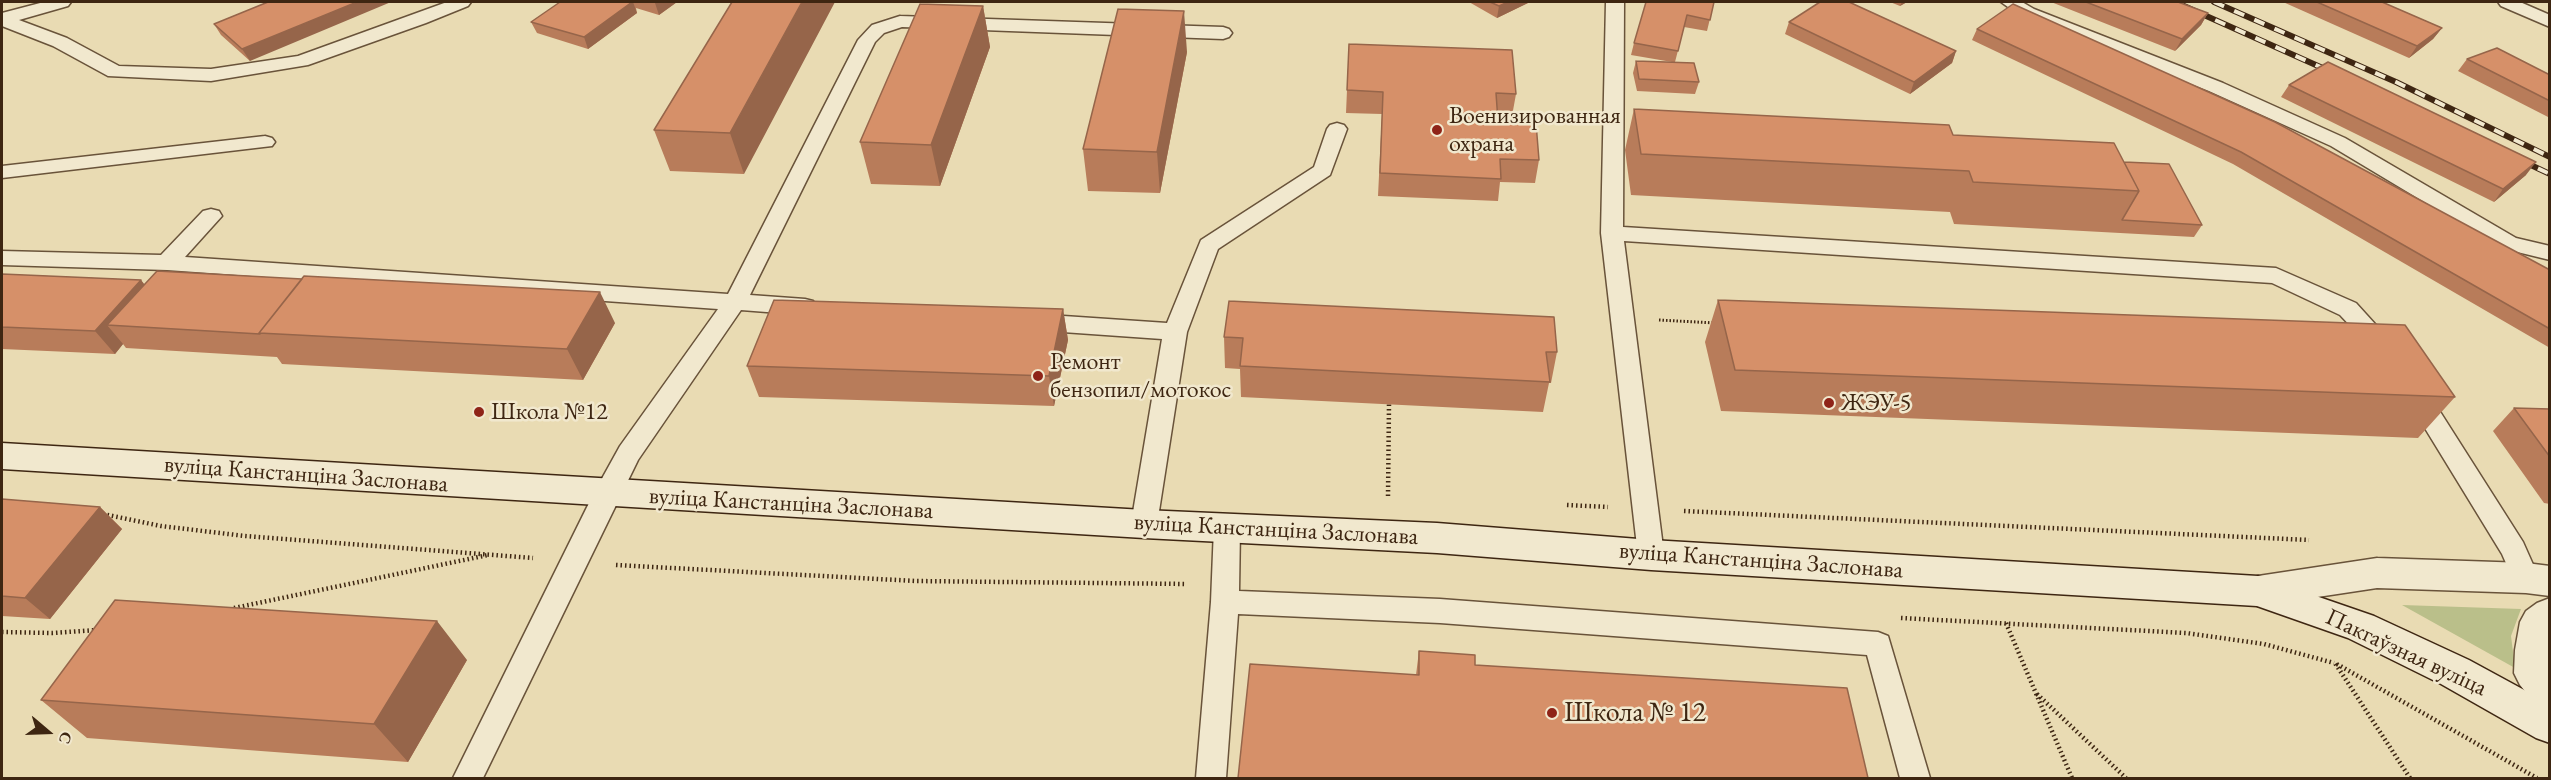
<!DOCTYPE html>
<html>
<head>
<meta charset="utf-8">
<style>
	body { margin:0 }
	#map { position:relative; width:2551px; height:780px; overflow:hidden; background:#e9dbb3; font-family:"EB Garamond",serif }
	canvas { display:block }
	.frame { position:absolute; inset:0; border:3px solid #3e2612; pointer-events:none }
	.north { position:absolute; left:18px; top:702px; width:60px; height:60px; -webkit-text-stroke:4px #f1e8ce; paint-order:stroke; rotate:109deg; font-size:16px; font-weight:700; line-height:24px; text-align:center; color:#3e2612 }
	.north::after { content:''; display:block; margin:auto; width:21px; height:27px; background:#3e2612; clip-path:polygon(50% 0,100% 100%,50% 72%,0 100%) }
</style>
</head>
<body>
<div id="map">
<canvas width="2551" height="780"></canvas>
<div class="frame"></div>
<div class="north">С</div>
</div>
<script>
const ctx = document.querySelector('canvas').getContext('2d');
ctx.lineJoin = 'round';
function fillPath(path, color) {
  ctx.fillStyle = color;
  ctx.fill(path, 'evenodd');
}
function toPath(rows) {
  const path = new Path2D();
  for (const r of rows) {
    path.moveTo(r[0], r[1]);
    for (let i = 2; i < r.length; i += 2) path.lineTo(r[i], r[i + 1]);
  }
  return path;
}
function strokePath(path, color, width, dash) {
  ctx.strokeStyle = color;
  ctx.lineWidth = width;
  ctx.lineCap = dash ? 'butt' : 'round';
  ctx.setLineDash(dash || []);
  ctx.stroke(path);
}
function drawText(font, color, halo, rows, align = 'center') {
  ctx.font = font + ' "EB Garamond",serif';
  ctx.lineWidth = 5;
  ctx.setLineDash([]);
  ctx.textBaseline = 'middle';
  ctx.strokeStyle = halo;
  ctx.fillStyle = color;
  for (const [text, x, y, turn = 0] of rows) {
    ctx.save();
    ctx.translate(x, y);
    ctx.rotate((+turn || 0) * Math.PI / 180);
    ctx.textAlign = isNaN(turn) ? turn : align;
    if (halo) ctx.strokeText(text, 0, 0);
    ctx.fillText(text, 0, 0);
    ctx.restore();
  }
}
fillPath(toPath([
	[2402,605,2521,609,2511,636,2515,668]
]), '#babf8a');
const lane = toPath([
	[44,2,71,2,68,6,19,20,67,38,119,66,211,69,298,56,447,2,471,2,468,6,426,23,308,65,211,81,108,76,53,46,2,26,2,13,44,2],
	[1606,2,1624,2,1623,227,2276,268,2356,303,2395,346,2391,352,2383,354,2375,352,2340,315,2272,283,1624,241,1664,555,1660,563,1651,566,1642,563,1638,555,1601,233,1606,2],
	[2001,2,2022,2,2034,9,2223,83,2345,138,2516,238,2550,246,2550,260,2501,248,2331,146,2209,91,2022,17,2001,2],
	[2498,2,2520,2,2550,15,2550,27,2501,6,2498,2],
	[900,16,1223,27,1229,29,1232,33,1229,37,1223,39,902,27,884,33,875,42,750,295,805,299,813,301,816,307,813,313,805,315,741,310,638,460,483,778,453,778,594,493,620,446,718,309,167,270,2,265,2,251,161,255,203,211,211,209,219,211,222,216,185,257,728,294,858,40,872,25,900,16],
	[1337,123,1344,125,1347,129,1330,175,1218,249,1187,332,1157,524,1153,531,1144,534,1135,531,1131,524,1162,339,1034,330,1026,328,1023,322,1026,316,1034,314,1167,323,1201,240,1314,167,1327,129,1330,125,1337,123],
	[265,136,272,138,275,142,272,146,2,178,2,166,265,136],
	[2416,385,2425,388,2523,542,2539,578,2536,586,2526,589,2516,586,2502,554,2404,394,2407,388,2416,385],
	[1227,518,1236,521,1240,528,1239,591,1440,599,1878,632,1888,636,1930,778,1900,778,1867,655,1440,623,1238,614,1226,778,1196,778,1211,602,1214,528,1218,521,1227,518]
]);
const street = toPath([
	[2377,558,2526,563,2550,566,2550,596,2526,593,2377,588,2258,606,2245,602,2239,591,2245,580,2258,576,2377,558],
	[2550,598,2550,710,2536,705,2520,685,2514,673,2515,650,2520,622,2526,611,2537,603,2550,598]
]);
const secondary = toPath([
	[2,443,1144,510,1437,523,1651,540,2258,576,2374,616,2469,660,2550,704,2550,743,2536,738,2441,684,2348,638,2257,606,1651,570,1437,553,1144,538,2,469,2,443]
]);
strokePath(lane, '#69533a', 3);
strokePath(street, '#69533a', 3);
strokePath(secondary, '#3e2612', 3);
strokePath(toPath([
	[1659,320,1715,323]
]), '#3e2612', 3, [1.5, 2]);
strokePath(toPath([
	[1388,496,1389,404],
	[1567,505,1608,507],
	[1684,511,2309,540],
	[103,514,161,526,245,536,533,558],
	[616,565,916,581,1187,584],
	[234,608,488,555],
	[1901,618,2186,633,2264,644,2334,663],
	[2006,623,2072,778],
	[2,632,52,633,97,630],
	[2037,694,2126,778],
	[2410,778,2335,663,2537,778]
]), '#3e2612', 4.5, [1.5, 3]);
fillPath(lane, '#f1e8ce');
fillPath(street, '#f1e8ce');
fillPath(secondary, '#f1e8ce');
const rail = toPath([
	[2175,2,2336,74],
	[2214,2,2396,82,2550,157],
	[2518,159,2550,174]
]);
strokePath(rail, '#3e2612', 6);
strokePath(rail, '#f1e8ce', 4, [11]);
fillPath(toPath([
	[268,2,250,61,221,35,214,24],
	[560,2,677,2,659,15,636,8,637,13,588,49,537,33,531,22],
	[732,2,744,174,670,171,654,130],
	[1469,2,1530,2,1497,18],
	[1714,2,1707,31,1684,27,1675,62,1699,82,1695,94,1637,91,1633,73,1636,61,1672,62,1631,55,1634,43],
	[1890,2,1907,2,1900,6],
	[2051,2,2178,2,2208,13,2201,25,2175,51],
	[2283,2,2382,2,2442,28,2433,39,2409,58],
	[983,6,990,47,940,186,871,184,860,142],
	[1789,22,1956,51,1952,63,1910,94,1785,34],
	[1977,29,2550,270,2550,348,2233,164,1972,40],
	[1349,44,1516,94,1512,116,1497,115,1498,121,1539,160,1535,183,1500,182,1498,201,1378,196,1382,114,1346,113],
	[1187,52,1160,193,1088,191,1083,149],
	[2467,59,2550,75,2550,118,2458,71],
	[2289,85,2526,175,2494,202,2281,97],
	[1634,109,1953,135,2124,162,2202,225,2194,237,1954,224,1950,212,1631,195,1625,150],
	[2,274,141,280,144,285,615,323,583,380,282,364,277,357,126,348,123,344,115,354,2,349],
	[1718,300,2455,397,2418,438,1721,411,1705,342],
	[1063,309,1068,340,1054,406,759,397,747,366],
	[1224,337,1557,352,1551,383,1549,383,1543,412,1241,397,1240,369,1225,368],
	[2514,408,2550,409,2550,504,2544,503,2493,431],
	[2,499,100,507,122,529,50,619,2,616],
	[1419,651,1475,665,1847,688,1416,675],
	[467,660,408,762,87,738,41,700]
]), '#b87c5a');
fillPath(toPath([
	[357,2,391,2,250,61,242,49],
	[632,2,633,2,637,13,588,49,584,37],
	[657,2,677,2,659,15,655,3],
	[802,2,835,2,744,174,730,133],
	[1508,2,1530,2,1497,18,1499,6],
	[1902,2,1907,2,1900,6],
	[983,6,990,47,940,186,931,145],
	[1184,11,1187,52,1160,193,1157,152],
	[2208,13,2201,25,2175,51,2182,39],
	[2442,28,2433,39,2409,58,2417,46],
	[1956,51,1952,63,1910,94,1914,82],
	[2536,162,2526,175,2494,202,2503,189],
	[141,280,159,303,107,325,123,344,115,354,95,331],
	[600,292,615,323,583,380,567,349],
	[1063,309,1068,340,1054,406,1049,376],
	[100,507,122,529,50,619,25,598],
	[437,621,467,660,408,762,374,724]
]), '#96654a');
const building = toPath([
	[268,2,357,2,242,49,214,24,268,2],
	[560,2,632,2,584,37,531,22,560,2],
	[732,2,802,2,730,133,654,130,732,2],
	[1490,2,1508,2,1499,6,1490,2],
	[1646,2,1714,2,1710,20,1687,15,1678,51,1634,43,1646,2],
	[1820,2,1849,2,1956,51,1914,82,1789,22,1820,2],
	[2086,2,2178,2,2208,13,2182,39,2086,2],
	[2317,2,2382,2,2442,28,2417,46,2317,2],
	[920,4,983,6,931,145,860,142,920,4],
	[2013,4,2275,122,2550,270,2550,329,2241,152,1977,29,2013,4],
	[1118,9,1184,11,1157,152,1083,149,1118,9],
	[1349,44,1512,50,1516,94,1496,93,1498,121,1536,123,1539,160,1500,159,1501,179,1380,173,1383,92,1347,90,1349,44],
	[2497,48,2550,75,2550,101,2467,59,2497,48],
	[1636,61,1694,63,1699,82,1639,79,1636,61],
	[2328,62,2536,162,2503,189,2289,85,2328,62],
	[1634,109,1949,125,1953,135,2114,143,2139,191,1973,182,1969,171,1641,154,1634,109],
	[2124,162,2169,164,2202,225,2122,220,2139,191,2124,162],
	[157,271,302,279,259,333,260,334,107,325,157,271],
	[2,274,141,280,95,331,2,327,2,274],
	[304,276,600,292,567,349,259,333,304,276],
	[774,300,1063,309,1049,376,747,366,774,300],
	[1718,300,2405,325,2455,397,1735,370,1718,300],
	[1229,301,1554,317,1557,352,1546,352,1550,382,1240,366,1243,338,1224,337,1229,301],
	[2514,408,2550,409,2550,457,2514,408],
	[2,499,100,507,25,598,2,596,2,499],
	[115,600,437,621,374,724,41,700,115,600],
	[1419,651,1475,655,1475,665,1847,688,1868,778,1238,778,1250,664,1419,675,1419,651]
]);
fillPath(building, '#d69069');
strokePath(building, '#96654a', 1.5);
for (const [x, y, r, color] of [
	[1437,130,6,"#8f2418"],
	[1038,376,6,"#8f2418"],
	[1829,403,6,"#8f2418"],
	[479,412,6,"#8f2418"],
	[1552,713,6,"#8f2418"]
]) {
  const dot = new Path2D();
  dot.arc(x, y, r, 0, 2 * Math.PI);
  ctx.fillStyle = color;
  ctx.fill(dot);
  strokePath(dot, '#f1e8ce', 2);
}
drawText('24px', '#3e2612', '#f1e8ce', [
	["Военизированная",1449,116],
	["охрана",1449,144],
	["Ремонт",1050,362],
	["бензопил/мотокос",1050,390],
	["ЖЭУ-5",1841,403],
	["Школа №12",491,412]
], 'left');
drawText('24px', '#3e2612', '#f1e8ce', [
	["вуліца Канстанціна Заслонава",306,475,4],
	["вуліца Канстанціна Заслонава",791,504,3],
	["вуліца Канстанціна Заслонава",1276,530,3],
	["вуліца Канстанціна Заслонава",1761,561,4],
	["Пакгаўзная вуліца",2406,653,25]
]);
drawText('28px', '#3e2612', '#f1e8ce', [
	["Школа № 12",1564,713]
], 'left');
</script>
</body>
</html>
